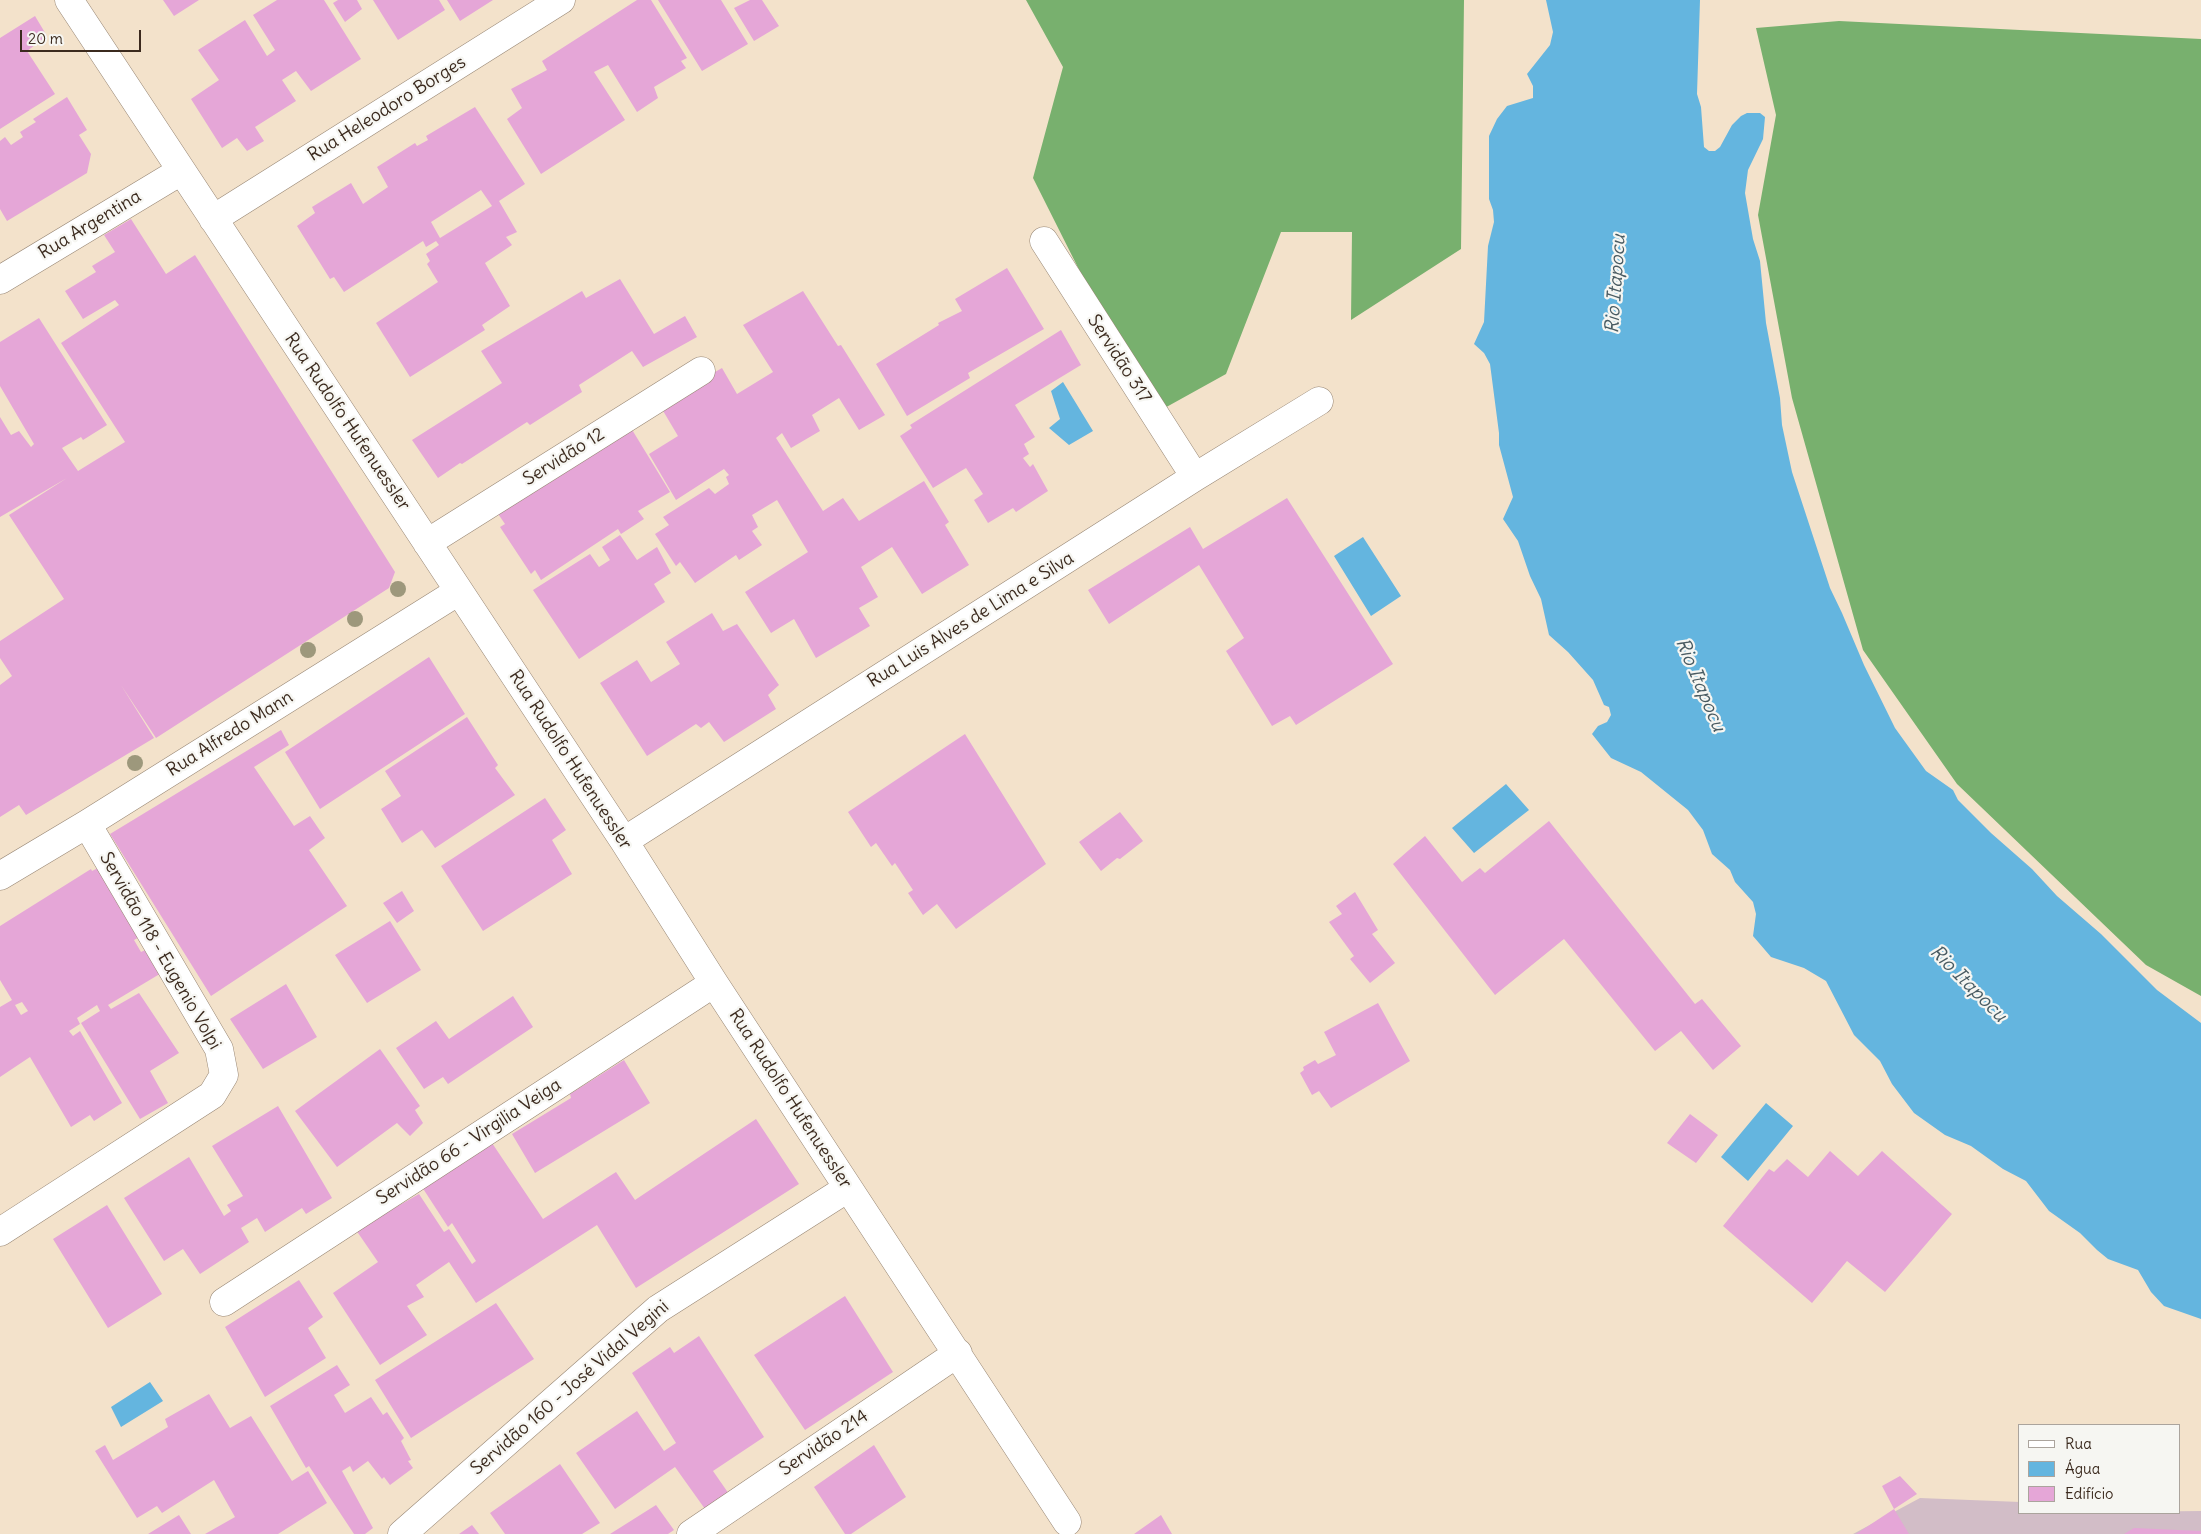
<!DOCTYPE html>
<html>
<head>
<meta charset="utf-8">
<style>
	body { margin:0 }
	#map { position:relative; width:2201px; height:1534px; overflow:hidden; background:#f3e2cb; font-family:Delius,sans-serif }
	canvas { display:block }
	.legend { position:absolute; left:2018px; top:1424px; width:162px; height:90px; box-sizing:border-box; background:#f6f6f2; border:1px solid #aba49d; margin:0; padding:6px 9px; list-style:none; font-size:15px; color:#3b2a1e }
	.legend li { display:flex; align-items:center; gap:10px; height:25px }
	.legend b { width:25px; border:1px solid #aba49d }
	.scale { position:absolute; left:20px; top:30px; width:121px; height:22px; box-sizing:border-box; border:2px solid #3b2a1e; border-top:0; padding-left:6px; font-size:15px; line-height:18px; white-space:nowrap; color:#3b2a1e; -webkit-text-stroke:4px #f6f6f2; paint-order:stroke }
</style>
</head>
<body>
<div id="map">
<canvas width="2201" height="1534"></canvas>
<ul class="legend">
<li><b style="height:6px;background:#fff"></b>Rua</li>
<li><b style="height:14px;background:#64b5df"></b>Água</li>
<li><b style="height:14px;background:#e5a6d7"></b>Edifício</li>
</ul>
<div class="scale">20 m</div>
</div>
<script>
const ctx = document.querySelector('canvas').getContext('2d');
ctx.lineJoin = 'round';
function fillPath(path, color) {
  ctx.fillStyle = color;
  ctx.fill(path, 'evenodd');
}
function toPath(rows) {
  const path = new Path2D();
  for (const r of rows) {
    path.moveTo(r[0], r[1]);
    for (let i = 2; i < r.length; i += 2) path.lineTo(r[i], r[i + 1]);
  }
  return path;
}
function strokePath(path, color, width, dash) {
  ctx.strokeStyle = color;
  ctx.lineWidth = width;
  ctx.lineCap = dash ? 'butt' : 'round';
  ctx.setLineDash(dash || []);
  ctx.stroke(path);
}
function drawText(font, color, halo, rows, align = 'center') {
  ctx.font = font + ' Delius,sans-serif';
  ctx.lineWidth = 4.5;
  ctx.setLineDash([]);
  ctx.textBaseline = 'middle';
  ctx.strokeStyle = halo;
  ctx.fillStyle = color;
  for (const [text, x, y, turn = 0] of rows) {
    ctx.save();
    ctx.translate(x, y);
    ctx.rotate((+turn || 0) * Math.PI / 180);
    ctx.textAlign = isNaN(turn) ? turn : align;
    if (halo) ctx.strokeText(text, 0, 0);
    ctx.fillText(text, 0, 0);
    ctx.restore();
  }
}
fillPath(toPath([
	[1920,1498,2020,1502,2020,1513,2201,1511,2201,1534,1853,1534]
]), '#d2bdc7');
fillPath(toPath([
	[1026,0,1464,0,1461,249,1351,320,1352,232,1281,232,1226,374,1152,415,1033,178,1063,67],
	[1839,21,2201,39,2201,996,2146,965,1957,784,1863,650,1792,398,1758,215,1776,115,1756,28]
]), '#78b06e');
fillPath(toPath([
	[1546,0,1700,0,1697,94,1701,107,1704,147,1709,151,1715,151,1720,147,1732,125,1741,116,1747,113,1760,113,1765,117,1763,139,1748,170,1745,193,1753,239,1760,261,1766,323,1780,398,1782,425,1792,472,1830,588,1842,613,1864,665,1895,728,1926,771,1953,790,1958,800,1991,833,2032,869,2057,896,2101,934,2157,990,2201,1023,2201,1319,2164,1306,2151,1292,2138,1270,2108,1259,2097,1250,2080,1233,2049,1211,2026,1181,2003,1169,1971,1146,1945,1135,1914,1113,1892,1084,1880,1061,1854,1035,1826,981,1804,968,1771,957,1753,936,1756,914,1753,902,1735,882,1730,870,1712,854,1703,830,1688,810,1641,772,1611,758,1592,734,1598,726,1607,722,1611,715,1609,707,1604,705,1593,680,1568,652,1549,635,1541,599,1530,576,1518,541,1503,519,1513,497,1499,445,1499,433,1490,364,1484,353,1474,344,1484,322,1488,246,1494,222,1493,210,1489,199,1489,136,1497,119,1507,106,1533,98,1533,86,1527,74,1550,45,1553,32],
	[1063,382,1093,431,1069,445,1049,428,1060,419,1051,391],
	[1363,537,1401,596,1371,616,1334,556],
	[1506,784,1529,810,1474,853,1452,828],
	[1766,1103,1793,1126,1748,1181,1721,1157],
	[150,1382,163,1401,121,1427,111,1407]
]), '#64b5df');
fillPath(toPath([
	[163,0,199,0,174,16],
	[277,0,324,0,361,59,311,91,296,71,282,80,296,101,255,127,264,141,247,151,237,138,222,148,191,99,219,80,198,50,245,20,267,56,275,50,253,15],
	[338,0,357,0,362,9,345,22,333,3],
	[373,0,439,0,445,10,398,40],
	[447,0,493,0,460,21],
	[637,0,651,0,687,58,681,61,686,68,654,87,658,98,637,112,608,65,594,72,625,120,541,174,507,119,522,108,511,89,547,70,542,61],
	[658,0,721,0,748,44,702,71],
	[750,0,762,0,779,26,754,41,734,8],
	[35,16,47,36,27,51,55,94,0,129,0,38],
	[67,97,87,130,79,135,91,154,87,173,7,221,0,209,0,141,5,137,11,145,23,137,20,132,36,122,33,119],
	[475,107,525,184,499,201,517,232,506,237,512,245,485,263,510,306,482,325,485,330,410,377,376,323,438,282,427,264,430,261,426,254,439,245,436,241,426,247,423,241,344,292,334,277,330,279,297,226,315,213,312,207,351,183,363,204,388,187,377,167,415,143,417,146,428,140,426,136],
	[481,190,492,206,440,238,431,222],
	[131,219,166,274,195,255,395,572,389,588,156,738,121,685,154,738,26,815,19,805,0,817,0,685,12,676,0,658,0,641,64,599,9,515,67,478,0,517,0,417,11,435,19,431,31,447,34,444,0,386,0,342,39,318,107,425,83,440,81,437,62,448,78,471,125,442,61,343,119,305,115,300,83,319,65,291,96,272,92,266,115,252,104,235],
	[1007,268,1044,329,968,373,970,378,907,416,876,364,939,325,938,323,962,311,955,299],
	[620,279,654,334,685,316,697,337,643,367,632,351,579,385,582,392,530,425,527,422,462,464,460,463,438,478,412,440,502,383,481,351,582,291,586,298],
	[803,291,838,346,841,345,885,415,859,430,839,398,812,415,820,431,791,448,782,433,776,438,823,511,843,498,859,521,924,481,949,522,945,525,969,565,922,594,892,547,861,567,878,597,859,608,870,626,816,658,794,619,771,633,745,592,808,552,777,500,752,515,758,527,752,531,762,545,739,560,736,555,695,583,680,562,676,566,655,534,669,525,663,517,709,488,715,494,729,484,726,477,729,475,724,469,676,500,649,454,678,436,659,404,722,368,737,394,773,372,743,325],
	[1061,330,1081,365,1015,405,1035,437,1024,444,1029,454,1023,458,1030,467,1033,464,1048,491,1016,512,1013,508,988,523,974,500,983,494,966,468,933,488,900,436,912,428,910,425],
	[631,428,670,492,638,511,644,519,621,534,618,529,541,580,535,570,531,574,500,527,505,524,494,508],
	[1287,498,1393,664,1296,725,1290,716,1272,726,1226,651,1244,638,1199,565,1109,624,1088,590,1190,527,1203,549],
	[620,535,637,560,657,547,671,573,654,584,665,602,579,659,533,590,590,554,599,567,610,560,602,547],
	[712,613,723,631,737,624,779,685,768,695,776,709,724,742,709,722,701,728,696,724,647,756,600,683,637,660,651,682,680,664,666,642],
	[429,657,465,714,320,809,285,752],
	[467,717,498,765,495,768,515,795,435,848,422,830,402,843,381,809,401,796,385,771],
	[281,730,289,745,254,767,294,826,310,816,325,838,309,850,347,906,211,996,110,834],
	[965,734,1046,864,956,929,937,904,923,915,908,893,913,890,895,863,892,866,876,843,871,847,848,812],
	[545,798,566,830,552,840,572,874,483,931,441,866],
	[1120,812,1143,841,1120,859,1117,858,1101,871,1079,842],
	[1549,821,1695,1004,1702,999,1741,1046,1713,1070,1681,1031,1655,1051,1564,939,1495,995,1393,864,1425,836,1462,882,1480,868,1485,873],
	[104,865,143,935,134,940,141,952,150,948,163,972,108,1005,111,1009,139,993,179,1053,150,1071,168,1103,140,1119,81,1023,100,1011,97,1005,77,1018,80,1024,69,1031,73,1036,80,1031,122,1103,94,1121,90,1115,71,1127,30,1057,0,1077,0,1007,12,1000,0,980,0,926,91,869,92,871],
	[22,1002,28,1011,21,1015,15,1005],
	[402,891,414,911,397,923,383,903],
	[1355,892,1378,930,1372,934,1395,963,1370,983,1350,959,1354,956,1329,922,1342,914,1336,906],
	[390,921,421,970,367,1003,335,955],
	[286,984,317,1037,263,1069,230,1019],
	[513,996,533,1027,448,1084,443,1077,424,1089,396,1048,436,1021,449,1039],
	[1378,1003,1410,1061,1331,1108,1319,1091,1312,1095,1300,1073,1304,1070,1303,1067,1315,1060,1318,1064,1336,1055,1324,1032],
	[380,1049,420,1106,415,1110,423,1123,410,1136,397,1123,337,1167,295,1111],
	[624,1060,650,1103,535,1173,512,1134,571,1098,570,1094],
	[278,1106,332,1198,306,1214,302,1208,265,1232,257,1218,241,1228,249,1242,200,1274,183,1249,164,1261,124,1198,189,1157,224,1216,231,1211,227,1205,243,1196,212,1146],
	[1690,1114,1718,1135,1696,1163,1667,1143],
	[756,1119,799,1184,636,1288,597,1225,476,1303,449,1262,416,1285,424,1297,407,1306,427,1335,380,1365,333,1293,378,1262,356,1230,419,1194,444,1232,449,1229,472,1264,476,1261,452,1223,448,1227,422,1187,492,1143,543,1219,616,1172,635,1200],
	[1830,1151,1858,1176,1882,1151,1952,1214,1885,1292,1847,1261,1812,1303,1723,1226,1769,1169,1774,1172,1787,1159,1808,1177],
	[107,1205,162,1294,108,1328,53,1239],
	[299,1280,323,1317,308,1328,326,1358,265,1397,225,1327],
	[845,1296,893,1372,805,1430,754,1355],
	[496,1303,534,1359,411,1438,375,1380],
	[699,1336,764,1437,713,1471,729,1494,705,1509,675,1467,615,1509,576,1453,637,1411,664,1451,676,1443,632,1373,670,1347,674,1353],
	[337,1365,350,1385,334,1395,345,1413,371,1397,383,1415,387,1412,404,1438,401,1441,411,1460,408,1461,413,1468,390,1485,384,1477,382,1479,368,1461,353,1472,350,1466,342,1471,373,1528,365,1534,354,1534,309,1466,306,1468,270,1406],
	[209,1394,230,1428,251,1416,292,1481,308,1471,327,1503,278,1534,205,1534,235,1517,214,1480,162,1513,157,1506,137,1518,95,1451,105,1445,113,1460,168,1427,165,1419],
	[874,1445,906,1497,851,1534,845,1534,814,1487],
	[560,1464,600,1523,582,1534,505,1534,490,1513],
	[1900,1476,1917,1494,1894,1509,1909,1534,1856,1534,1894,1509,1882,1486],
	[656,1505,674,1530,668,1534,610,1534],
	[179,1515,191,1534,148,1534],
	[1161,1515,1172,1534,1134,1534],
	[472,1525,479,1534,459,1534],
	[2134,1528,2201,1531,2201,1534,2124,1534]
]), '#e5a6d7');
const minor = toPath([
	[69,0,624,841,714,983,1067,1522],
	[213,219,561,0],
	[1044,241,1195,477],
	[0,280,181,171],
	[427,543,701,371],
	[624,841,1195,477,1319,401],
	[0,876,87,824,459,591],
	[0,1232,212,1095,224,1075,219,1049,87,824],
	[224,1302,714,983],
	[402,1534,658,1309,848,1188],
	[691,1534,958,1353]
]);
strokePath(minor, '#978674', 29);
strokePath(minor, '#fff', 28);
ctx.fillStyle = '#9d987c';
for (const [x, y] of [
	[398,589],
	[355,619],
	[308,650],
	[135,763]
]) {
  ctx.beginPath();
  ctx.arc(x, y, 8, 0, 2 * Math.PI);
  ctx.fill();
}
drawText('18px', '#3b2a1e', '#f6f6f2', [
	["Rua Heleodoro Borges",387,109,-32],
	["Rua Argentina",90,225,-31],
	["Servidão 317",1119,359,57],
	["Rua Rudolfo Hufenuessler",347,422,56],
	["Servidão 12",564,457,-32],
	["Rua Luis Alves de Lima e Silva",971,620,-32],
	["Rua Alfredo Mann",230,734,-32],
	["Rua Rudolfo Hufenuessler",570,760,57],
	["Servidão 118 - Eugenio Volpi",160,951,60],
	["Rua Rudolfo Hufenuessler",790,1099,57],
	["Servidão 66 - Virgilia Veiga",469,1142,-33],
	["Servidão 160 - José Vidal Vegini",570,1388,-41],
	["Servidão 214",824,1443,-34]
]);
drawText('italic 19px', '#495b62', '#f6f6f2', [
	["Rio Itapocu",1616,284,-86],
	["Rio Itapocu",1700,685,67],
	["Rio Itapocu",1968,984,45]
]);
</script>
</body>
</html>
